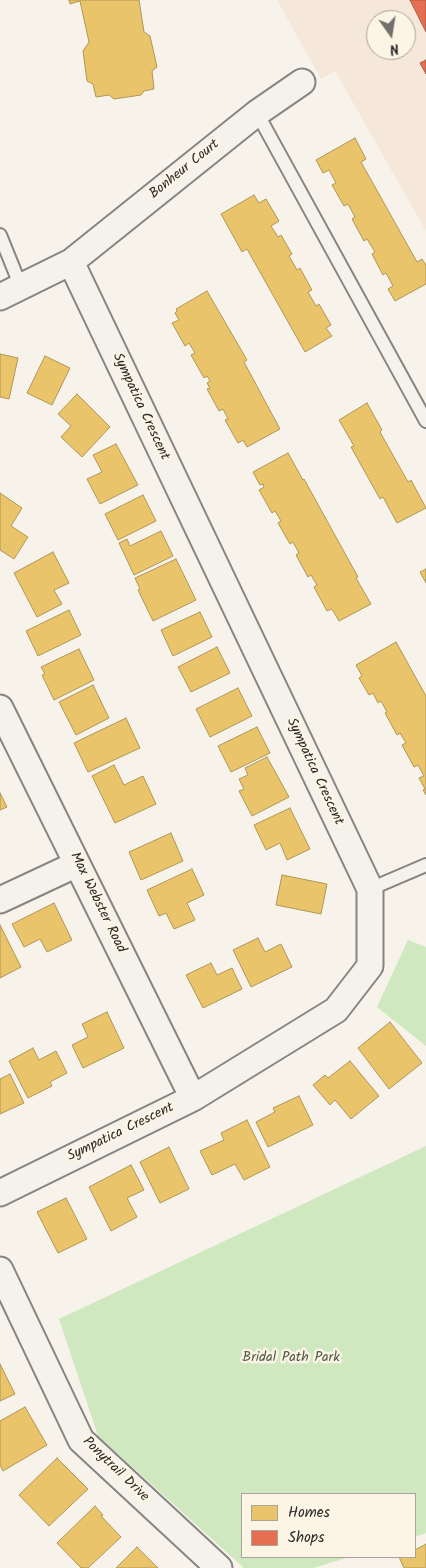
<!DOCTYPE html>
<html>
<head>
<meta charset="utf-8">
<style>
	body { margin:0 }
	#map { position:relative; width:426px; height:1568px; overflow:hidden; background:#f7f3ea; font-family:Kalam,sans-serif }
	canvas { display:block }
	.legend { position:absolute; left:241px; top:1493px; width:175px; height:65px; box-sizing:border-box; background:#fcf5e5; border:1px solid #a8a49b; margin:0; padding:6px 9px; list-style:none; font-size:15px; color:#2b2b2b }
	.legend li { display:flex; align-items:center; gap:10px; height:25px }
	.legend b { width:25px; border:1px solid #a8a49b }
	.north { position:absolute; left:366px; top:10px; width:50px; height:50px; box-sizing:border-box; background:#fcf5e5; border:1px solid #a8a49b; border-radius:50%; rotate:167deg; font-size:14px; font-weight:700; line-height:20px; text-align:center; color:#2b2b2b }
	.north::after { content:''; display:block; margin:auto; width:18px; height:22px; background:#72716e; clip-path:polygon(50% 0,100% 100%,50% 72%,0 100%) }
</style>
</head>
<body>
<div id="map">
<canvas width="426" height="1568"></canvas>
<ul class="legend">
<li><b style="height:14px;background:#e9c46a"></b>Homes</li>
<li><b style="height:14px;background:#e76f51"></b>Shops</li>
</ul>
<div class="north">N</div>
</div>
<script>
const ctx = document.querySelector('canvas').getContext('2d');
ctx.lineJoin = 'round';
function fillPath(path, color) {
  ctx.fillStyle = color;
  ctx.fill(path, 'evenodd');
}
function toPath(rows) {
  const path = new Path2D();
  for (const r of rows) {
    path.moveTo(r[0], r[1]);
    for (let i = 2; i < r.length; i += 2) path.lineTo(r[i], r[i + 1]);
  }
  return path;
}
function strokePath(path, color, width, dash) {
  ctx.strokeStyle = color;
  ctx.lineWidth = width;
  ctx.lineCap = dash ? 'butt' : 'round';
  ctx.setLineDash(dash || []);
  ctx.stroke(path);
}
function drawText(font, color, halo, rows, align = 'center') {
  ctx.font = font + ' Kalam,sans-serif';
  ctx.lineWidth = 5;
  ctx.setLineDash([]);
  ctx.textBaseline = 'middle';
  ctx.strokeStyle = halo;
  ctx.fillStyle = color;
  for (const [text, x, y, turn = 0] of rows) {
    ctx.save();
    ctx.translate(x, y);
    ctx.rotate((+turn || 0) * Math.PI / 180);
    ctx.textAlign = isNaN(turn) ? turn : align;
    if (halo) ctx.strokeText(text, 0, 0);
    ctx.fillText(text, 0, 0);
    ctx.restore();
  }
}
fillPath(toPath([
	[277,0,426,0,426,231,335,71,321,79],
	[376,20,406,20,406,50,376,50]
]), '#f5e7da');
fillPath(toPath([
	[408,940,426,947,426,1046,377,1007],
	[426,1146,426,1533,415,1537,415,1494,242,1494,242,1557,350,1557,313,1568,244,1568,98,1436,59,1319]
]), '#cfe8c0');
const homes = toPath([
	[69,0,139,0,144,32,150,36,157,67,152,71,154,89,144,91,141,95,114,99,109,95,96,97,93,84,87,81,83,51,89,42,80,1,70,4,69,0],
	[355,138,366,159,361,162,417,262,422,259,426,265,426,284,395,301,388,289,393,286,386,273,383,275,372,254,375,252,367,239,364,241,352,219,355,217,348,204,344,206,332,185,336,183,329,170,323,173,316,160,355,138],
	[254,195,259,203,266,199,279,221,271,226,278,237,281,235,292,254,289,256,297,270,300,268,312,290,308,292,316,306,319,304,331,325,326,328,332,336,305,352,247,249,242,252,221,214,254,195],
	[207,291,247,360,244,362,280,429,247,447,243,440,238,443,225,420,228,419,223,409,219,411,207,389,210,388,207,383,210,381,207,376,204,378,191,355,195,353,189,343,185,346,172,323,179,320,175,313,177,311,176,309,207,291],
	[0,354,18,358,9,399,0,397,0,354],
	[45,356,70,368,52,405,27,393,45,356],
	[77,394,110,427,82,457,61,437,71,426,58,414,77,394],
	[367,403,382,430,380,432,408,482,411,480,426,508,397,523,383,497,380,499,351,447,354,446,339,420,367,403],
	[116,444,138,485,100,504,87,479,102,472,93,455,116,444],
	[288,453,303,480,304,479,358,577,356,578,371,604,339,621,332,609,327,611,314,587,317,585,311,575,308,577,296,555,299,553,293,542,290,544,278,523,281,521,275,511,272,513,259,490,264,487,263,484,260,485,253,472,288,453],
	[0,493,22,508,11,526,28,537,14,559,0,550,0,493],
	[143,495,156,521,118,540,105,514,143,495],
	[161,531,173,556,134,575,119,543,127,539,130,546,161,531],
	[53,552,69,583,54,590,62,604,37,617,14,573,53,552],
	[176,559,196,600,153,621,138,590,140,589,135,578,176,559],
	[426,569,426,583,420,572,426,569],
	[69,610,81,635,38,656,26,631,69,610],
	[200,612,212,637,173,656,161,630,200,612],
	[396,642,426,696,426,795,423,790,425,789,419,778,424,776,418,765,414,767,402,745,406,743,400,733,397,735,385,713,387,712,381,701,378,703,373,693,369,695,359,678,362,676,356,665,396,642],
	[217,647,230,673,191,692,178,667,217,647],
	[79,649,94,680,54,700,42,675,45,674,41,667,79,649],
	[93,685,109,718,76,735,59,702,93,685],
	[238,688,252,716,210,737,196,709,238,688],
	[126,718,140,748,88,772,74,743,126,718],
	[257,727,270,753,231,772,218,746,257,727],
	[267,757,289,797,252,816,239,791,244,789,239,779,248,775,245,768,267,757],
	[114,765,124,785,143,776,156,804,115,823,92,776,114,765],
	[0,793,7,807,0,810,0,793],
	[290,808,310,849,287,860,280,843,266,850,254,825,290,808],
	[171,833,183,861,141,880,129,852,171,833],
	[192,869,204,895,187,903,195,920,174,929,166,913,159,916,147,890,192,869],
	[282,875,327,884,321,914,276,905,282,875],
	[54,903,72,940,47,952,40,939,24,947,12,924,54,903],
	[0,925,21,967,0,978,0,925],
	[258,938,265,952,281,944,292,967,251,987,233,950,258,938],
	[211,963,217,975,232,968,242,989,203,1008,186,975,211,963],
	[107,1012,124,1048,83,1068,72,1045,88,1037,82,1024,107,1012],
	[390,1022,422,1063,389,1089,358,1048,390,1022],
	[33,1048,39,1060,56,1051,67,1073,50,1082,52,1086,28,1098,9,1061,33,1048],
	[350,1061,379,1096,351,1119,335,1100,330,1105,313,1085,325,1075,328,1078,350,1061],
	[10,1074,24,1103,0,1114,0,1079,10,1074],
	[299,1096,313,1125,268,1147,256,1122,275,1112,273,1108,299,1096],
	[247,1120,270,1167,244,1180,235,1164,212,1175,200,1151,224,1140,221,1133,247,1120],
	[169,1147,189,1189,160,1203,140,1162,169,1147],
	[131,1165,144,1190,127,1198,137,1217,111,1231,89,1187,131,1165],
	[66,1198,87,1239,58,1253,37,1212,66,1198],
	[0,1364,15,1394,0,1401,0,1364],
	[25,1407,47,1445,3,1471,0,1465,0,1421,25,1407],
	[57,1458,88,1489,49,1526,19,1495,57,1458],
	[95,1506,103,1515,101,1516,121,1537,88,1568,81,1568,57,1543,95,1506],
	[426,1544,426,1568,404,1568,399,1557,415,1557,415,1550,426,1544],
	[137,1547,158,1568,116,1568,137,1547]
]);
fillPath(homes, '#e9c46a');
strokePath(homes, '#b09657', 1);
const shops = toPath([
	[410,0,426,0,426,32,410,0],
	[426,60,426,74,420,63,426,60]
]);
fillPath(shops, '#e76f51');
strokePath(shops, '#af5b46', 1);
const service = toPath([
	[257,113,426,421],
	[0,235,21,287],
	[370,889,426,865]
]);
const minor = toPath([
	[0,297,71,262,257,113,302,82],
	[0,708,193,1098],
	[0,900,77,864],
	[0,1193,193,1098,336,1010,370,966,370,889,71,262],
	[0,1270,81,1440,219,1568]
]);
strokePath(service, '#878581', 16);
strokePath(minor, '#878581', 29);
strokePath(service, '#f5f2ec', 12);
strokePath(minor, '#f5f2ec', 25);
drawText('14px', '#2b2b2b', '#fcf5e5', [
	["Bonheur Court",185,170,-39],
	["Sympatica Crescent",140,407,65],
	["Sympatica Crescent",314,772,65],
	["Max Webster Road",97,903,64],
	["Sympatica Crescent",121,1133,-26],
	["Ponytrail Drive",115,1470,44]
]);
drawText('14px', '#4c5848', '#fcf5e5', [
	["Bridal Path Park",291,1359]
]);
</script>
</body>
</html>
